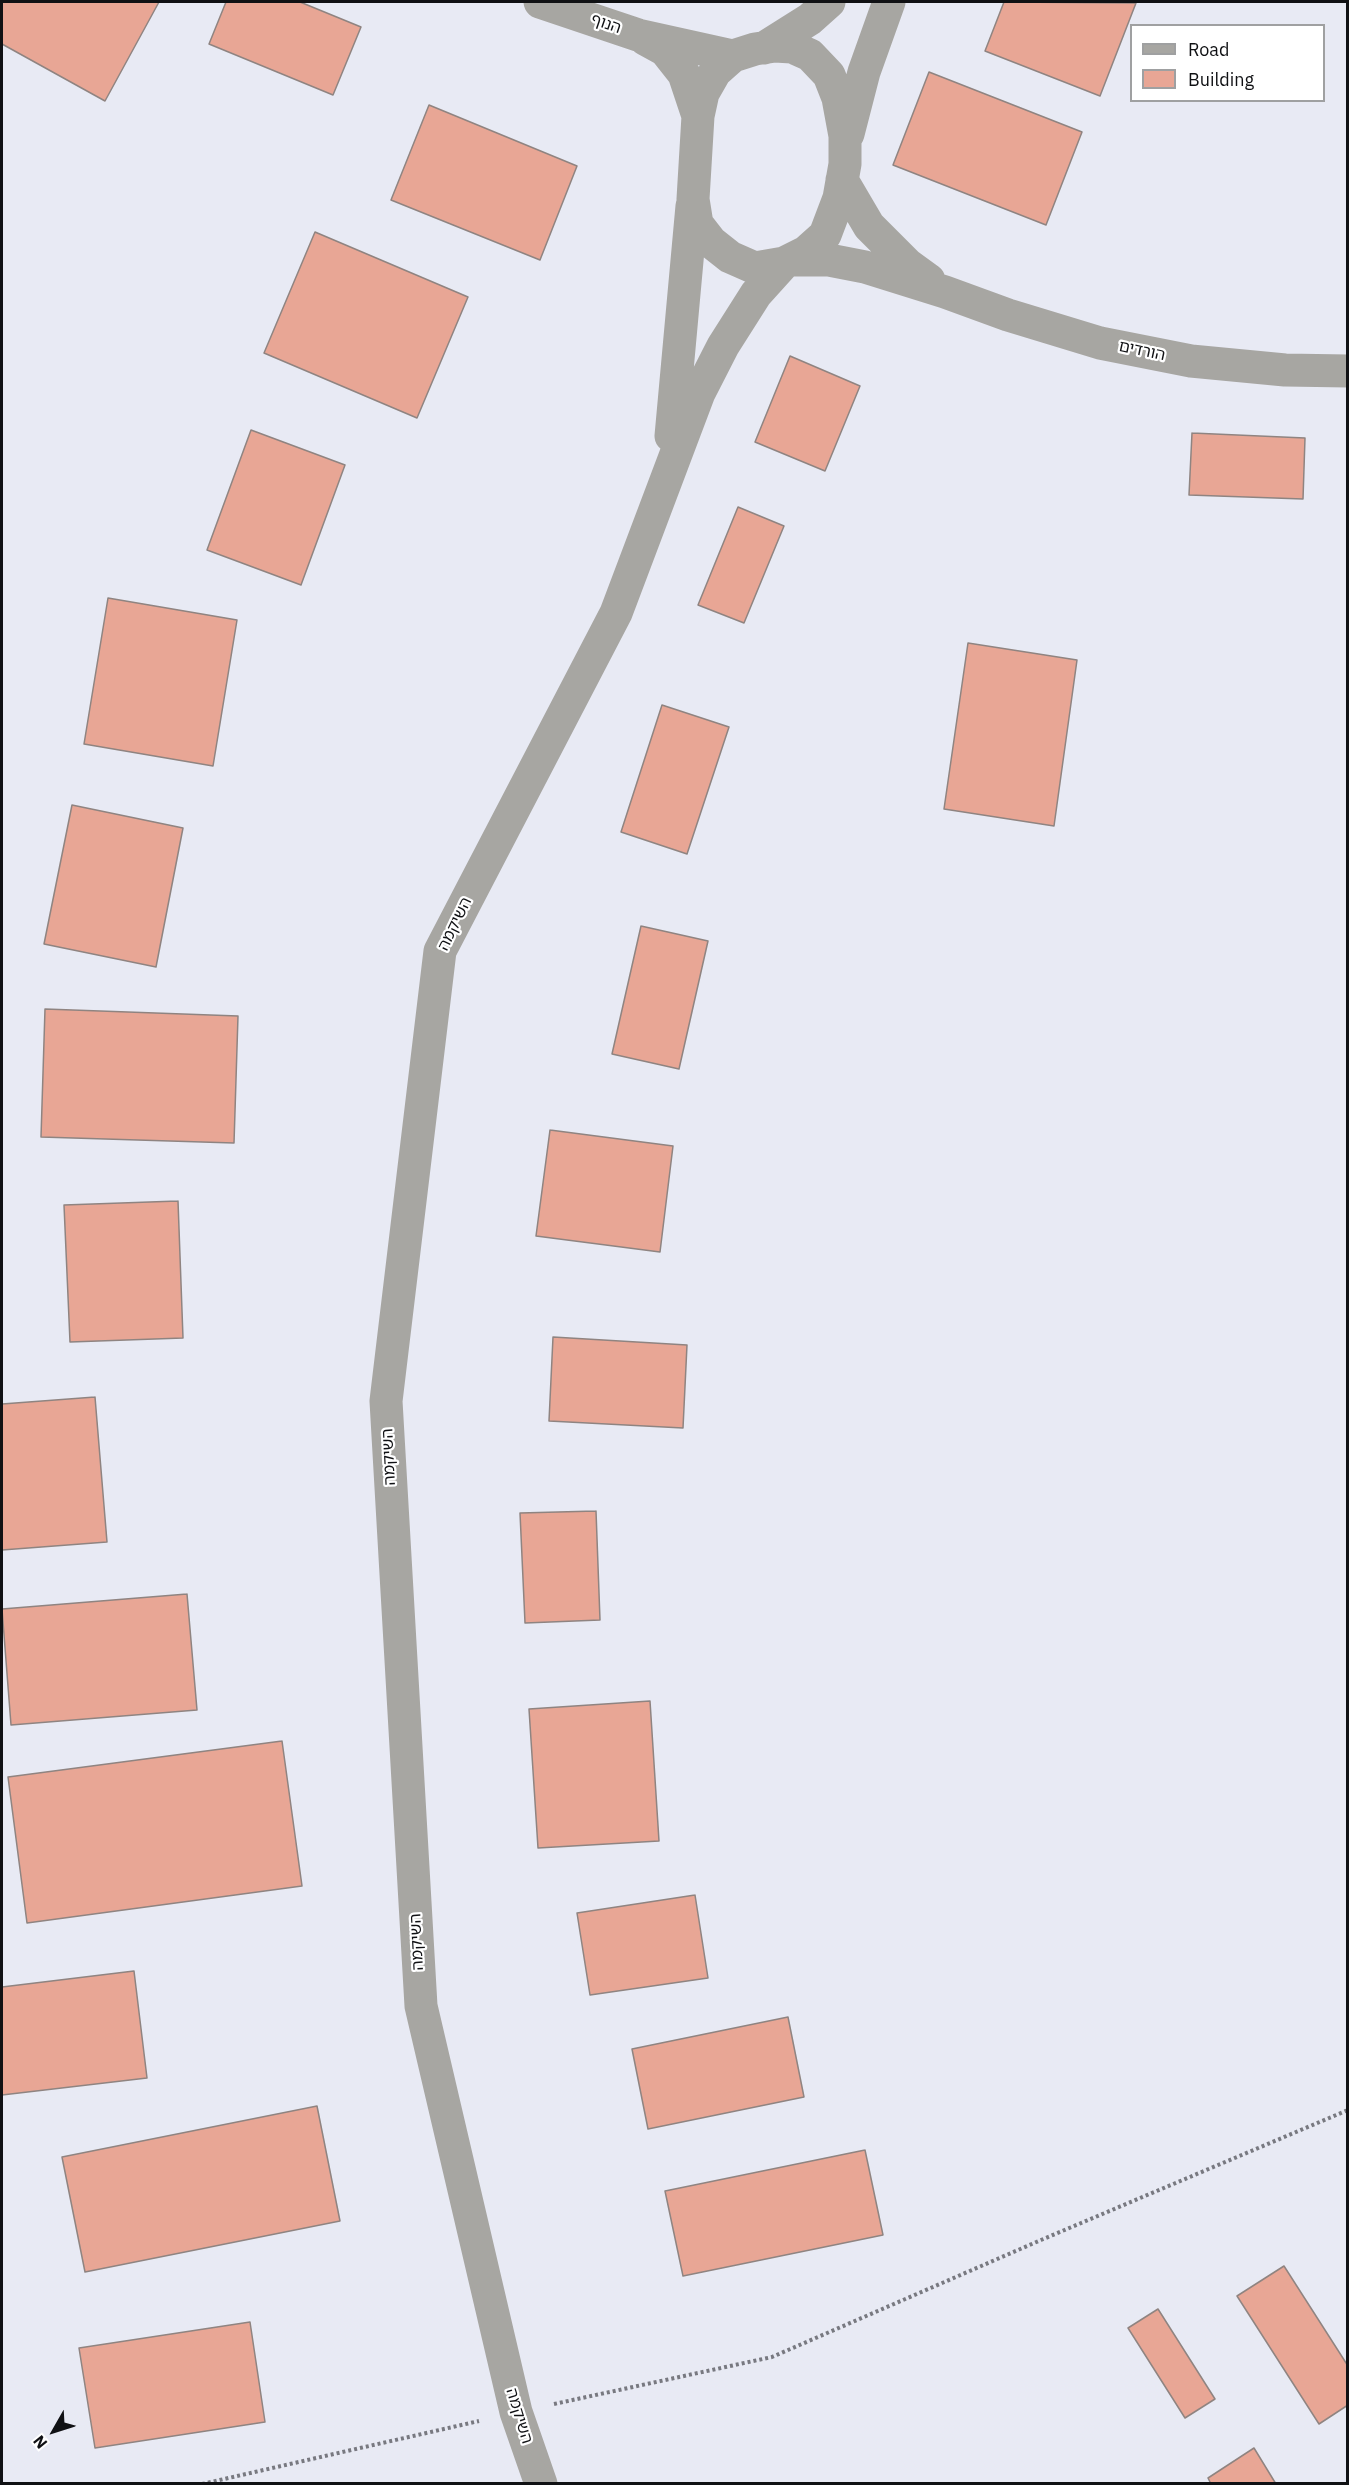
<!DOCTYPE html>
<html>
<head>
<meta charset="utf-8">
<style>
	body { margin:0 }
	#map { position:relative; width:1349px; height:2485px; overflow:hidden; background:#e8eaf4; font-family:"IBM Plex Sans",sans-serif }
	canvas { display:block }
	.frame { position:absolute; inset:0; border:3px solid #101114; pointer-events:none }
	.legend { position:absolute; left:1130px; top:24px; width:195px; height:78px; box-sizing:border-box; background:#fff; border:2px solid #9fa0a1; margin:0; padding:8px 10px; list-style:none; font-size:18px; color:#101114 }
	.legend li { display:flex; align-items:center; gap:12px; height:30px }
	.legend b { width:30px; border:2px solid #9fa0a1 }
	.north { position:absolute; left:24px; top:2401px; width:60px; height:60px; -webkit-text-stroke:4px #fff; paint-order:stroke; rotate:231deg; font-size:16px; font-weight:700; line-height:24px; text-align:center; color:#101114 }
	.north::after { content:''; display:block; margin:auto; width:21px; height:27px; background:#101114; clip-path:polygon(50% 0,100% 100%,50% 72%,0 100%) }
</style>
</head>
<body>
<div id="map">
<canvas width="1349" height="2485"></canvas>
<div class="frame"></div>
<ul class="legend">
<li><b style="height:8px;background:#a7a6a2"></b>Road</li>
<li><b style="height:16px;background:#e8a695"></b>Building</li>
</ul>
<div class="north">N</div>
</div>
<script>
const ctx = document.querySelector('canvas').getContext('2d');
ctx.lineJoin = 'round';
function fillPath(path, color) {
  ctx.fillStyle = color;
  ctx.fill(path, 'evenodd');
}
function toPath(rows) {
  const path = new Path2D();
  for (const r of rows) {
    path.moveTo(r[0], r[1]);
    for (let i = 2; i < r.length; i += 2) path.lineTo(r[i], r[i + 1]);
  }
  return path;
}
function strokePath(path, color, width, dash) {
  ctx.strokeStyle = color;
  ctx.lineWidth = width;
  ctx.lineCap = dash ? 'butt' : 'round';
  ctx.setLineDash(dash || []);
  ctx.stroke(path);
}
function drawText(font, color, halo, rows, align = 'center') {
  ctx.font = font + ' "IBM Plex Sans","Noto Sans Hebrew",sans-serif';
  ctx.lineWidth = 4.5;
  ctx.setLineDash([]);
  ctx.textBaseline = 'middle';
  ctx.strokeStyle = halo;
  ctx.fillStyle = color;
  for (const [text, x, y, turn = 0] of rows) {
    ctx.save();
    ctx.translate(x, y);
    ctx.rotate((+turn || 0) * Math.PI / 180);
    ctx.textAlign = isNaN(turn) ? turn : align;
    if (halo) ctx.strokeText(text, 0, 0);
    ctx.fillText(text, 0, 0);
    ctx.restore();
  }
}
const building = toPath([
	[2,2,159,2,105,101,2,44,2,2],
	[226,2,300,2,361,27,333,95,209,44,226,2],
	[1004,2,1136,3,1100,96,985,51,1004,2],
	[929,72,1082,132,1046,225,893,165,929,72],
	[429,105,577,166,540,260,391,200,429,105],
	[315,232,468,297,417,418,264,353,315,232],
	[790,356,860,386,825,471,755,442,790,356],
	[251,430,345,465,301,585,207,550,251,430],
	[1192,433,1305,438,1303,499,1189,495,1192,433],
	[738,507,784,526,744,623,698,605,738,507],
	[108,598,237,620,213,766,84,744,108,598],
	[968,643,1077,660,1054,826,944,809,968,643],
	[662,705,729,727,687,854,621,832,662,705],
	[72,805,183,828,156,967,44,944,72,805],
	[641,926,708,941,679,1069,612,1054,641,926],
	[45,1009,238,1016,234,1143,41,1137,45,1009],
	[550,1130,673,1146,660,1252,536,1236,550,1130],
	[178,1201,183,1338,70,1342,64,1205,178,1201],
	[553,1337,687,1345,683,1428,549,1421,553,1337],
	[95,1397,107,1542,2,1550,2,1404,95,1397],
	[596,1511,600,1620,525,1623,520,1513,596,1511],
	[187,1594,197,1710,11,1725,2,1609,187,1594],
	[650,1701,659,1841,538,1848,529,1709,650,1701],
	[282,1741,302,1886,27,1923,8,1777,282,1741],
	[695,1895,708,1978,590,1995,577,1913,695,1895],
	[134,1971,147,2078,2,2095,2,1987,134,1971],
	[788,2017,804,2097,648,2129,632,2049,788,2017],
	[317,2106,340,2221,85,2272,62,2157,317,2106],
	[865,2150,883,2235,683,2276,665,2191,865,2150],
	[1284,2266,1348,2366,1348,2405,1319,2424,1237,2296,1284,2266],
	[1158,2309,1215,2399,1185,2418,1128,2328,1158,2309],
	[250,2322,265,2422,95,2448,79,2348,250,2322],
	[1254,2448,1276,2484,1211,2484,1208,2478,1254,2448]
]);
fillPath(building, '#e8a695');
strokePath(building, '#8f8481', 1.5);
strokePath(toPath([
	[554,2404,772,2357,1041,2240,1348,2110],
	[202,2484,479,2421]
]), '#787980', 4, [3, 3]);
strokePath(toPath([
	[540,2,638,35,733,56],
	[645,39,665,50,684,74,698,116],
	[775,46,792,47,810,55,829,75,838,98,845,136,845,164,839,198,825,235,806,252,784,263,755,268,730,257,711,242,697,224,693,199,698,116,703,93,715,72,733,56,755,49,775,46],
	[764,48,810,19,829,2],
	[848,134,864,72,889,2],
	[842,180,869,226,907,264,929,280],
	[791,260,829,260,865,267,945,292,1008,315,1100,343,1191,361,1285,370,1348,371],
	[671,436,692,206],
	[541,2484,516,2412,421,2006,386,1401,440,951,616,613,699,393,723,346,756,294,784,263]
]), '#a7a6a2', 33);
drawText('16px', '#101114', '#fff', [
	["הנוף",606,24,19],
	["הורדים",1142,351,12],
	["השיקמה",455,924,-64],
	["השיקמה",389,1457,-93],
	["השיקמה",417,1942,-93],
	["השיקמה",519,2416,73]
]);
</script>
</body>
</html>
